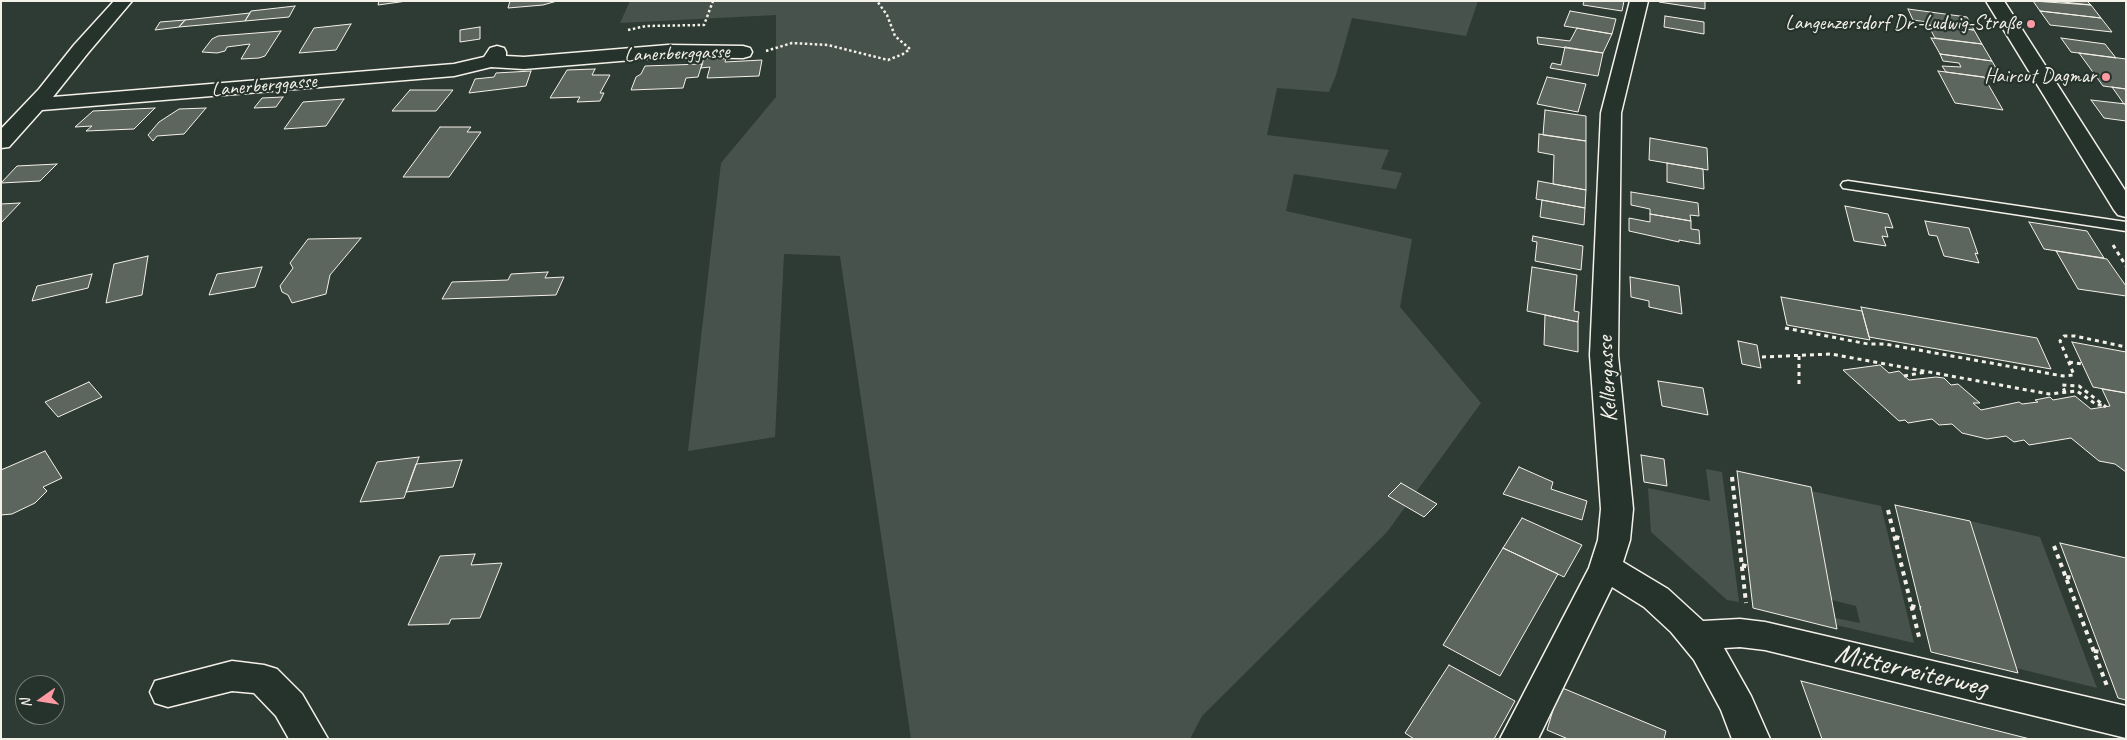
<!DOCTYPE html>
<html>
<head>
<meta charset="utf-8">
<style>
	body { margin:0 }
	#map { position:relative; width:2127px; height:740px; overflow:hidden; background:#2e3b34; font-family:Caveat,sans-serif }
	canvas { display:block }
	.frame { position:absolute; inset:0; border:2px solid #f4f1e8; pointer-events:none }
	.north { position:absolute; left:15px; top:675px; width:50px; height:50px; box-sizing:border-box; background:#26332d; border:1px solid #787f78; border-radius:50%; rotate:257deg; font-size:14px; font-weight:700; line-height:20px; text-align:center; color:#f4f1e8 }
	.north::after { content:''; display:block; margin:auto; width:18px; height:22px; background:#ff9aa2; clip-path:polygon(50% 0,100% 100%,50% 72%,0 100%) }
</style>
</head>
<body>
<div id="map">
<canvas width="2127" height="740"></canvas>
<div class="frame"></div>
<div class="north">N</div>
</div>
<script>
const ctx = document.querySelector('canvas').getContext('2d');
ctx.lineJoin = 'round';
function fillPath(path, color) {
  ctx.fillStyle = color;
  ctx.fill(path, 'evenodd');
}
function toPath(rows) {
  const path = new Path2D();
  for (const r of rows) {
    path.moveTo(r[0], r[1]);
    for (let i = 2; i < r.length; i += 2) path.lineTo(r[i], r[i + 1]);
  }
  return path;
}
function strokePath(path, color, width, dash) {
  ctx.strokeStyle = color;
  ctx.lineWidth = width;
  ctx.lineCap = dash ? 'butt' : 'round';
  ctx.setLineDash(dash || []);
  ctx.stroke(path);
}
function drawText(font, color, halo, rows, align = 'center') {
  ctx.font = font + ' Caveat,sans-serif';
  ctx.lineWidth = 4.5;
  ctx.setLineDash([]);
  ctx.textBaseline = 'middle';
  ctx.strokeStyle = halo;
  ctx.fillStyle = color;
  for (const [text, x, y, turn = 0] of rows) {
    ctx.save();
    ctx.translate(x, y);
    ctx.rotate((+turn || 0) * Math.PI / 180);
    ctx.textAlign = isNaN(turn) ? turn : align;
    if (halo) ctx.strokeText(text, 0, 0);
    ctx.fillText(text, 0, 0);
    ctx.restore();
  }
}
fillPath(toPath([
	[630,1,1478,1,1466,36,1352,18,1336,75,1329,92,1277,88,1267,135,1389,150,1381,169,1402,173,1396,189,1294,174,1286,211,1412,239,1400,307,1481,403,1387,532,1202,716,1190,739,911,739,840,256,784,254,775,437,688,451,721,163,776,97,776,15,620,23],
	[1706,469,1722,472,1739,602,1727,600,1651,532,1648,488,1710,501],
	[1811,491,1881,506,1914,643,1836,625,1835,618,1860,623,1856,606,1832,600],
	[1970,521,2040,537,2097,688,2016,668]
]), '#48524c');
const building = toPath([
	[379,1,407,1,378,5,379,1],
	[510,1,557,1,543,5,508,8,510,1],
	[1584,1,1624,1,1622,11,1583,5,1584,1],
	[1659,1,1705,1,1705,9,1659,2,1659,1],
	[2033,1,2091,5,2101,18,2040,11,2033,1],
	[2053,1,2087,1,2091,5,2053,1],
	[295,6,289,17,245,21,251,11,295,6],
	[1908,9,1967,17,1974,30,1928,25,1927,22,1913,20,1908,9],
	[1570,11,1616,19,1612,34,1564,26,1570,11],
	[2040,11,2101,18,2112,32,2050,25,2040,11],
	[250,13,245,21,179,27,185,20,250,13],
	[1665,16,1704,22,1704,34,1664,27,1665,16],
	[185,20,179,27,155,30,160,22,185,20],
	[351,24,336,50,299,53,314,28,351,24],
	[1928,25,1974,30,1982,44,1935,38,1928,25],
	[480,27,480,39,460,42,460,30,480,27],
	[1577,28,1612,34,1603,53,1538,44,1537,37,1570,41,1577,28],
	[281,31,265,56,259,58,241,59,250,44,227,47,225,51,217,53,202,52,212,39,218,36,281,31],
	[1931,38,1982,44,1992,61,1940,54,1931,38],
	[2061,38,2105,44,2116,58,2071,52,2061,38],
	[1565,47,1603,53,1598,76,1550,68,1552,63,1561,65,1565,47],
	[2079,53,2126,59,2126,89,2103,86,2079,53],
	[1940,54,1992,61,2003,80,1946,72,1942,66,1961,67,1959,63,1943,61,1940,54],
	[704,58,726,58,725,62,762,60,759,76,707,78,710,67,701,68,704,58],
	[702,64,698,77,686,78,683,88,631,90,636,77,641,74,645,66,702,64],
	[595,69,592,75,610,75,600,93,604,93,600,101,577,102,580,97,550,98,567,70,595,69],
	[531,71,526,86,469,93,475,79,494,77,496,73,531,71],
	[1938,71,1984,77,2003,110,1955,103,1938,71],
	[1547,77,1586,84,1578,112,1537,104,1547,77],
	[2112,87,2126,89,2126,104,2124,104,2112,87],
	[410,90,453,90,436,111,392,111,410,90],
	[283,97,276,107,254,108,262,98,283,97],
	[344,99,326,126,284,129,303,102,344,99],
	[2091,100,2126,104,2126,121,2104,118,2091,100],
	[155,108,134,129,86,131,92,126,75,127,93,111,155,108],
	[206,108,184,134,157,136,153,141,148,135,159,122,179,109,206,108],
	[1545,110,1586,116,1586,141,1543,135,1545,110],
	[440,127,471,127,467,132,481,132,449,177,403,177,440,127],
	[1539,134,1586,141,1586,190,1553,184,1554,155,1538,152,1539,134],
	[1650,138,1707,148,1708,170,1649,160,1650,138],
	[1667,163,1703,169,1704,189,1667,182,1667,163],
	[57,164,40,181,1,183,17,166,57,164],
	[1538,181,1586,190,1585,208,1536,199,1538,181],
	[1631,192,1698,203,1699,216,1690,215,1691,221,1650,214,1650,209,1631,205,1631,192],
	[1542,200,1585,208,1584,225,1540,217,1542,200],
	[20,203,1,223,1,204,20,203],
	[1845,206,1888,214,1893,228,1885,227,1888,237,1882,236,1886,246,1854,241,1845,206],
	[1650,214,1691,221,1691,229,1699,230,1700,244,1679,240,1679,242,1629,231,1629,218,1650,222,1650,214],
	[1925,221,1969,228,1978,254,1975,253,1979,263,1944,256,1937,236,1929,235,1925,221],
	[2029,222,2087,231,2104,258,2044,249,2029,222],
	[1533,236,1583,246,1581,270,1535,261,1537,242,1532,241,1533,236],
	[361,238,330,275,326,294,292,303,288,295,282,292,280,286,293,268,290,263,308,239,361,238],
	[2056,251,2107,259,2126,286,2126,296,2078,289,2056,251],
	[148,256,142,295,106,303,114,264,148,256],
	[262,267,255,287,209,295,217,274,262,267],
	[1532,267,1577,275,1574,311,1579,312,1578,322,1527,311,1532,267],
	[548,272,545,278,564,277,556,295,442,299,452,282,508,280,511,274,548,272],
	[92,274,88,288,32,301,37,286,92,274],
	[1630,277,1679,286,1682,314,1649,307,1649,301,1631,297,1630,277],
	[1781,297,1862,311,1870,340,1787,325,1781,297],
	[1861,307,2037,338,2051,369,1869,337,1861,307],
	[1545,315,1578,322,1578,352,1544,345,1545,315],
	[1738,341,1757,345,1761,368,1742,364,1738,341],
	[2072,342,2126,352,2126,393,2093,387,2072,342],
	[1880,365,1889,373,1899,371,1909,380,1936,377,1944,378,1951,385,1958,384,1980,403,1973,403,1981,410,2019,402,2022,404,2038,402,2035,400,2050,397,2053,400,2075,396,2091,409,2110,406,2102,389,2126,393,2126,472,2115,464,2099,461,2071,438,2029,445,2024,440,2014,442,2006,436,1987,439,1962,433,1952,424,1939,425,1932,419,1908,423,1905,420,1899,421,1843,370,1880,365],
	[1658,381,1703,388,1708,415,1662,406,1658,381],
	[89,382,102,397,58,417,45,402,89,382],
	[45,451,62,478,43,487,47,491,35,503,12,514,1,515,1,470,45,451],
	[1641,455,1664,459,1667,486,1644,482,1641,455],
	[419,457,404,498,360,502,377,462,419,457],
	[462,460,453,487,406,492,416,464,462,460],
	[1519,467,1553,482,1551,489,1587,501,1582,520,1503,494,1519,467],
	[1737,471,1811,487,1837,629,1753,608,1737,471],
	[1401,483,1437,504,1424,517,1388,496,1401,483],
	[1895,505,1970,521,2018,673,1931,652,1895,505],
	[1522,518,1582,545,1564,577,1503,548,1522,518],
	[2060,543,2126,558,2126,700,2118,698,2060,543],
	[1503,548,1558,574,1500,676,1443,645,1503,548],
	[475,554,471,565,502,563,480,618,451,619,449,624,408,625,440,556,475,554],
	[1449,665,1515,701,1494,739,1414,739,1405,733,1449,665],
	[1801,681,2030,739,1822,739,1801,681],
	[1560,687,1666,731,1664,739,1568,739,1547,730,1560,687]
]);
fillPath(building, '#5c655e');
strokePath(building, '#f4f1e8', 1);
const lane = toPath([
	[1848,181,2126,222,2126,231,1843,188,1841,185,1843,182,1848,181]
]);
const street = toPath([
	[114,1,132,1,88,53,53,97,454,64,484,57,490,48,497,46,504,48,506,52,506,56,524,57,668,45,743,46,750,48,752,52,750,56,743,58,668,57,524,69,491,67,454,76,42,110,9,147,1,148,1,129,39,89,74,45,114,1],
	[1630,1,1648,1,1621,113,1618,355,1633,509,1630,540,1623,562,1668,589,1703,621,1740,619,1765,622,2126,706,2126,738,1765,650,1740,647,1724,648,1751,696,1770,739,1732,739,1721,710,1694,660,1671,632,1644,607,1612,587,1538,739,1500,739,1589,568,1598,540,1601,509,1590,355,1601,113,1630,1],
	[232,661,264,665,277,669,302,694,328,739,289,739,276,716,254,693,232,691,168,707,155,703,150,692,155,681,232,661]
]);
const primary = toPath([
	[1986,1,2004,1,2126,192,2126,217,2118,215,2114,210,1986,1]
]);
strokePath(lane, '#f4f1e8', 3);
strokePath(street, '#f4f1e8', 3);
strokePath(primary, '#f4f1e8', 3);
strokePath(toPath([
	[628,30,646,26,704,25,713,1],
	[766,51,792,43,828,45,888,60,903,54,910,49,895,36,887,15,877,1]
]), '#f4f1e8', 2.5, [2.5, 2.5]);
strokePath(toPath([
	[2113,245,2126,266],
	[1785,328,1868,344,1885,344,2063,376,2074,375,2060,341,2064,336,2075,336,2126,347],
	[1799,356,1799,388],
	[1762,357,1831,354,2049,394,2077,391,2097,405,2104,405],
	[2069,362,2082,364],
	[1904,376,1926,372],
	[2065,392,2062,385,2079,386,2106,407]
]), '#f4f1e8', 3, [4, 4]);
strokePath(toPath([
	[1732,477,1746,603],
	[1888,510,1920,641],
	[1895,537,1904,539],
	[2054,546,2107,686],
	[1742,565,1749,567],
	[2066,577,2074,578],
	[1911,606,1921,608],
	[2094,651,2101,652]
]), '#f4f1e8', 4, [4.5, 4.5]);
fillPath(lane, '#26332d');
fillPath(street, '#26332d');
fillPath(primary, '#26332d');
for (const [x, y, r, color] of [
	[2031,24,5,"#ff9aa2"],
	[2106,77,5,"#ff9aa2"]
]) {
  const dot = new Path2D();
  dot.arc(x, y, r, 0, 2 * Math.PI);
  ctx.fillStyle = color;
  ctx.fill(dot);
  strokePath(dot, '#26332d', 2);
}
drawText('20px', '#f4f1e8', '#26332d', [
	["Langenzersdorf Dr.-Ludwig-Straße",2021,24],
	["Haircut Dagmar",2096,77]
], 'right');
drawText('20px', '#f4f1e8', '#26332d', [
	["Lanerberggasse",677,54,-2],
	["Lanerberggasse",264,86,-5]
]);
drawText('24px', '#f4f1e8', '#26332d', [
	["Kellergasse",1608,379,-93]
]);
drawText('29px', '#f4f1e8', '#26332d', [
	["Mitterreiterweg",1911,671,13]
]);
</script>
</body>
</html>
